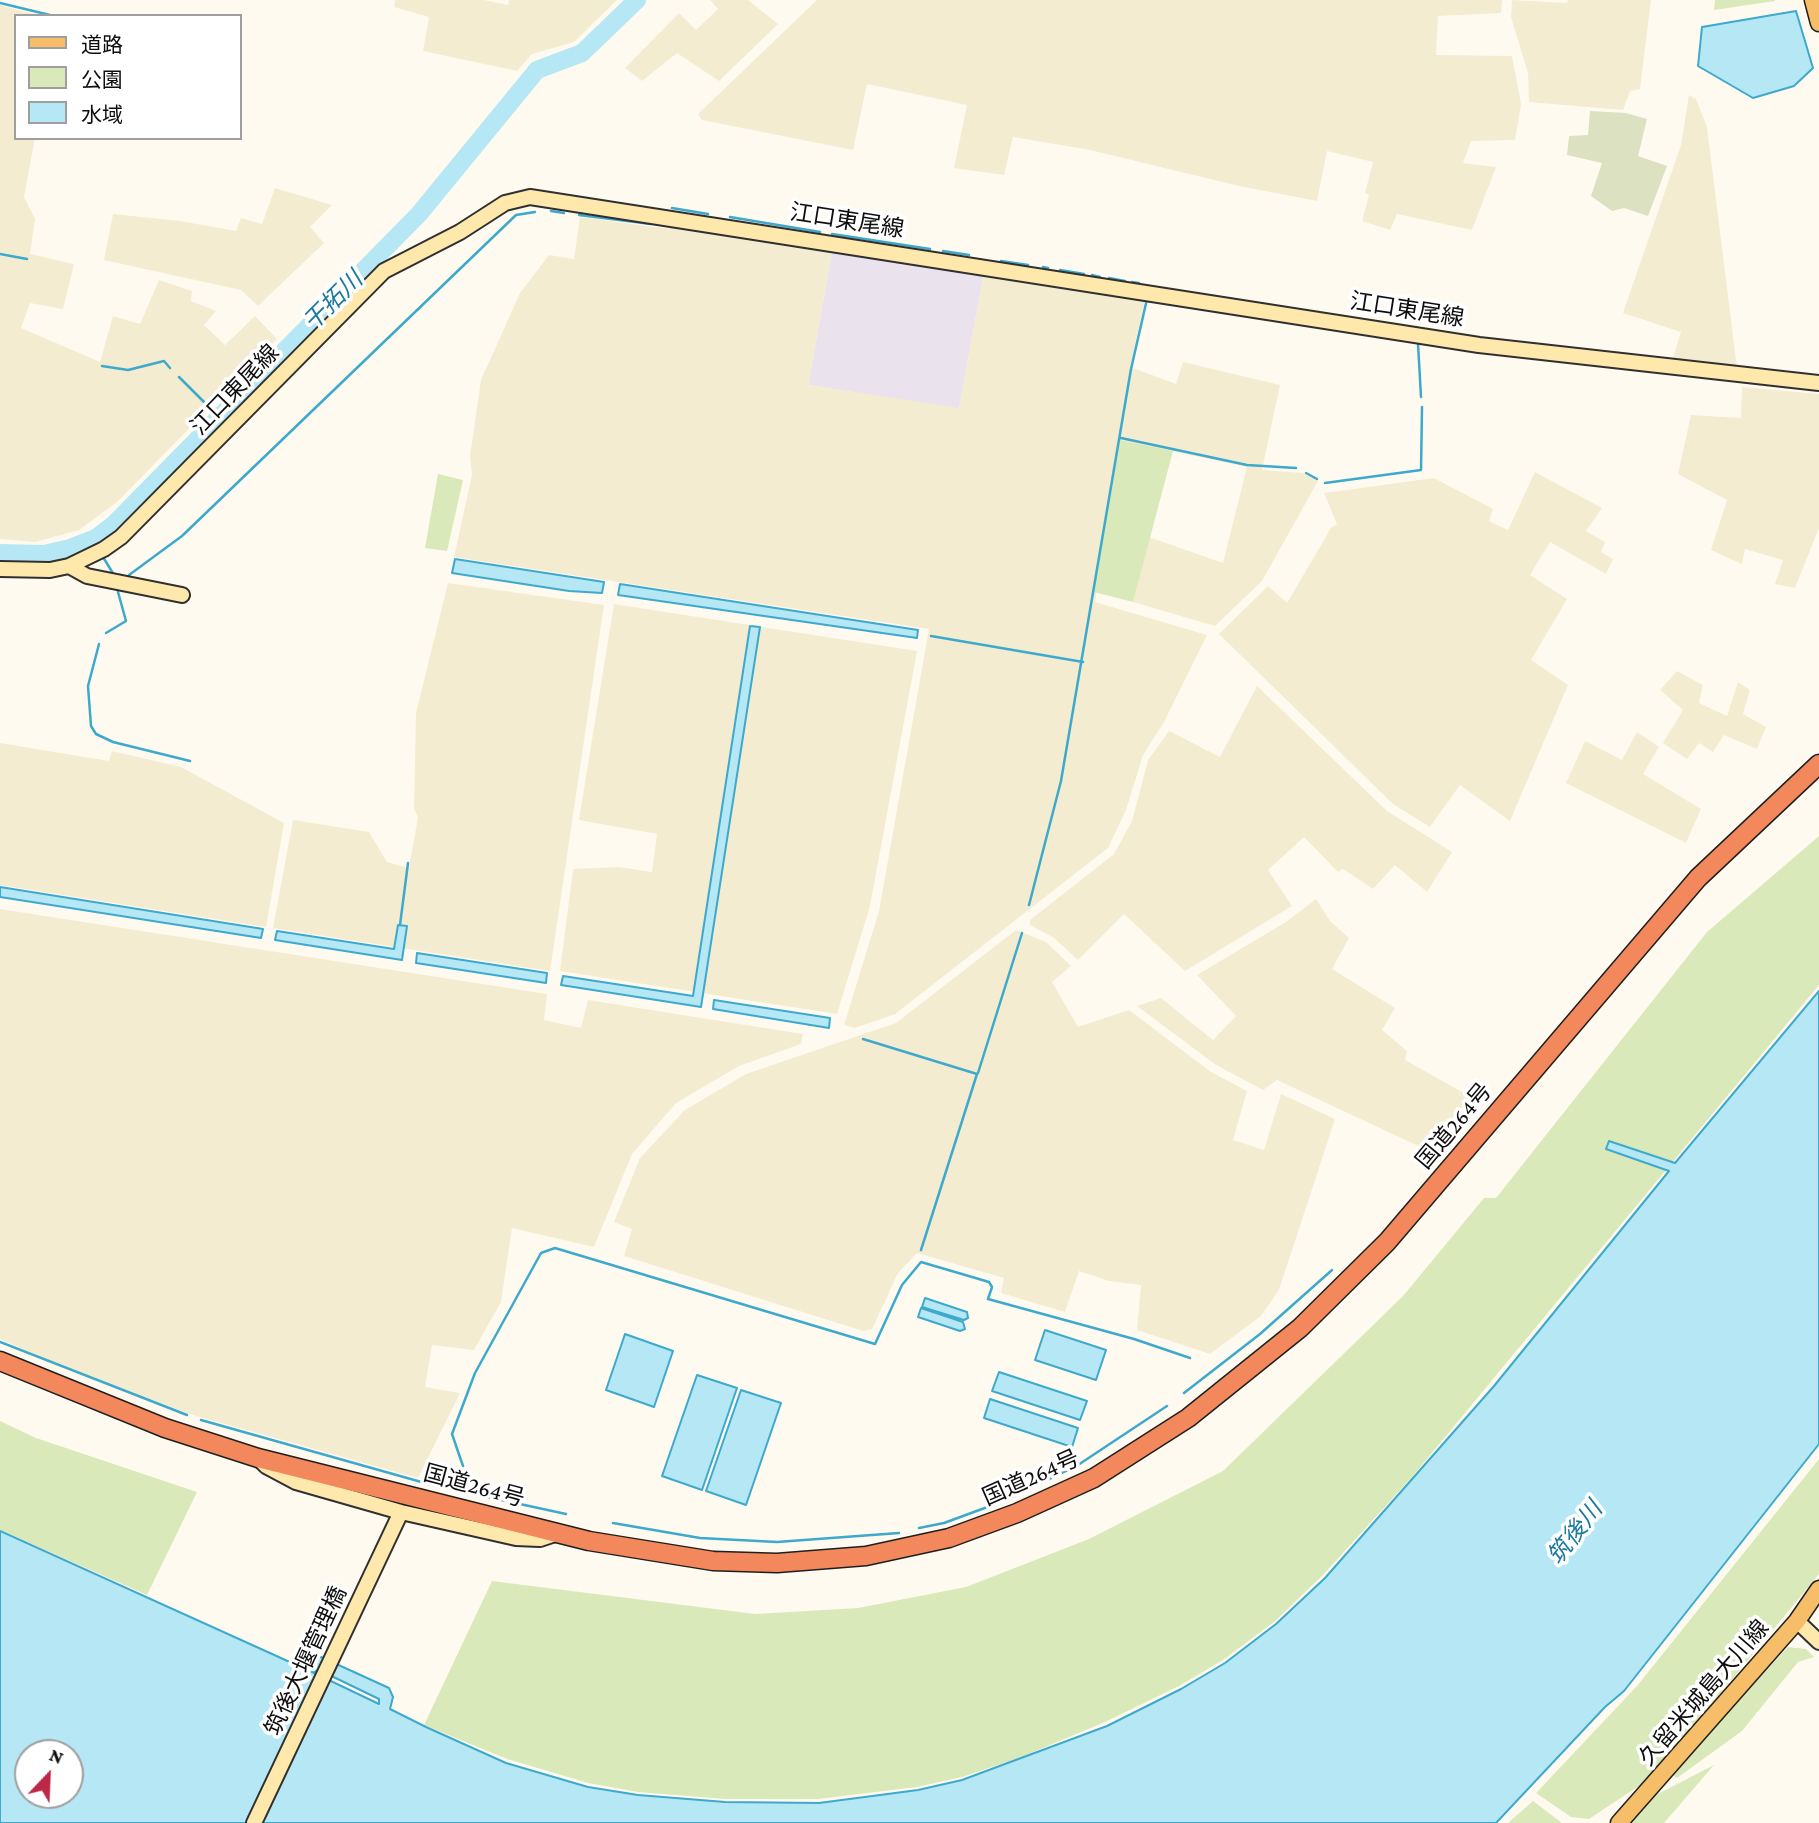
<!DOCTYPE html>
<html>
<head>
<meta charset="utf-8">
<style>
	body { margin:0 }
	#map { position:relative; width:1819px; height:1823px; overflow:hidden; background:#fffaf0; font-family:"Crimson Pro","Noto Sans JP",serif }
	canvas { display:block }
	.legend { position:absolute; left:14px; top:14px; width:228px; height:126px; box-sizing:border-box; background:#fff; border:2px solid #9f9f9f; margin:0; padding:9px 12px; list-style:none; font-size:21px; color:#0e0e0e }
	.legend li { display:flex; align-items:center; gap:14px; height:35px }
	.legend b { width:35px; border:2px solid #9f9f9f }
	.north { position:absolute; left:14px; top:1739px; width:70px; height:70px; box-sizing:border-box; background:#fff; border:2px solid #9f9f9f; border-radius:50%; rotate:23deg; font-size:19px; font-weight:700; line-height:28px; text-align:center; color:#0e0e0e }
	.north::after { content:''; display:block; margin:auto; width:24px; height:32px; background:#bd2846; clip-path:polygon(50% 0,100% 100%,50% 72%,0 100%) }
</style>
</head>
<body>
<div id="map">
<canvas width="1819" height="1823"></canvas>
<ul class="legend">
<li><b style="height:9px;background:#f6be68"></b>道路</li>
<li><b style="height:19px;background:#dae9ba"></b>公園</li>
<li><b style="height:19px;background:#b5e7f5"></b>水域</li>
</ul>
<div class="north">N</div>
</div>
<script>
const ctx = document.querySelector('canvas').getContext('2d');
ctx.lineJoin = 'round';
function fillPath(path, color) {
  ctx.fillStyle = color;
  ctx.fill(path, 'evenodd');
}
function toPath(rows) {
  const path = new Path2D();
  for (const r of rows) {
    path.moveTo(r[0], r[1]);
    for (let i = 2; i < r.length; i += 2) path.lineTo(r[i], r[i + 1]);
  }
  return path;
}
function strokePath(path, color, width, dash) {
  ctx.strokeStyle = color;
  ctx.lineWidth = width;
  ctx.lineCap = dash ? 'butt' : 'round';
  ctx.setLineDash(dash || []);
  ctx.stroke(path);
}
function drawText(font, color, halo, rows, align = 'center') {
  ctx.font = font + ' "Crimson Pro","Noto Sans JP",serif';
  ctx.lineWidth = 7;
  ctx.setLineDash([]);
  ctx.textBaseline = 'middle';
  ctx.strokeStyle = halo;
  ctx.fillStyle = color;
  for (const [text, x, y, turn = 0] of rows) {
    ctx.save();
    ctx.translate(x, y);
    ctx.rotate((+turn || 0) * Math.PI / 180);
    ctx.textAlign = isNaN(turn) ? turn : align;
    if (halo) ctx.strokeText(text, 0, 0);
    ctx.fillText(text, 0, 0);
    ctx.restore();
  }
}
fillPath(toPath([
	[832,251,984,273,959,409,808,385]
]), '#eae3ed');
fillPath(toPath([
	[395,0,484,0,508,5,509,0,617,0,574,42,532,54,517,71,423,51,429,17,394,7],
	[710,0,748,0,778,24,719,81,677,53,642,81,625,68,679,13,696,30,718,9],
	[817,0,1502,0,1501,13,1438,16,1436,55,1512,56,1521,104,1515,140,1471,141,1463,163,1496,167,1472,230,1397,214,1390,230,1362,221,1369,195,1365,193,1373,162,1327,151,1317,201,1239,186,1090,150,1013,137,1004,175,954,168,967,105,867,84,853,150,702,120,698,114],
	[1512,0,1567,3,1568,0,1651,0,1640,89,1630,91,1623,110,1529,102,1528,73,1511,17],
	[0,5,39,16,16,16,16,138,35,138,24,197,35,219,30,254,74,264,63,309,30,303,21,328,100,362,113,316,140,324,159,280,192,291,191,301,216,311,204,325,225,345,255,316,277,339,117,502,79,530,35,542,0,539],
	[1689,95,1696,99,1707,127,1737,368,1672,361,1681,332,1623,313,1681,145],
	[275,188,332,205,310,227,324,243,258,306,241,290,104,260,113,214,180,221,236,231,241,218,262,224],
	[580,217,669,229,672,225,832,251,808,385,959,408,984,273,1145,299,1130,367,1176,384,1183,362,1280,385,1262,470,1302,473,1318,481,1262,581,1215,626,1133,602,1149,537,1223,563,1247,467,1120,440,1095,602,1207,635,1164,722,1143,755,1126,810,1108,848,895,1014,855,1028,844,1025,879,911,929,629,454,557,472,475,470,456,481,380,520,293,549,255,574,259],
	[1742,387,1819,394,1819,528,1795,588,1775,584,1783,560,1745,549,1742,564,1711,550,1727,500,1678,474,1691,415,1741,418],
	[1535,472,1602,508,1586,531,1605,542,1601,552,1613,559,1606,574,1550,542,1530,575,1567,599,1531,660,1568,685,1510,821,1460,785,1430,827,1393,804,1219,634,1268,586,1287,603,1331,528,1337,524,1324,493,1434,478,1493,509,1489,521,1508,530],
	[448,583,604,605,550,971,273,928,293,820,369,832,387,862,409,868,418,817,414,809,416,713],
	[614,604,917,651,870,906,837,1014,560,971,573,869,619,867,652,872,657,834,579,820],
	[1677,671,1703,685,1699,703,1727,716,1738,682,1750,690,1743,714,1766,727,1757,749,1724,735,1713,752,1699,743,1687,759,1663,743,1683,710,1660,690],
	[1257,686,1387,811,1452,852,1427,892,1395,865,1373,889,1343,869,1338,872,1304,837,1268,870,1292,906,1185,971,1124,914,1078,960,1054,938,1030,925,1030,920,1114,854,1132,821,1148,760,1169,731,1220,757],
	[1637,732,1659,747,1643,774,1701,809,1686,843,1566,783,1585,741,1622,760],
	[0,743,109,761,112,751,181,767,284,823,266,927,0,885],
	[1316,899,1330,921,1349,938,1332,969,1395,1008,1382,1030,1407,1051,1405,1060,1471,1097,1429,1151,1277,1080,1263,1090,1216,1065,1137,1006,1161,998,1213,1040,1236,1016,1197,975,1286,922],
	[0,909,547,994,544,1020,581,1028,588,1000,803,1034,801,1044,739,1066,676,1103,632,1154,594,1247,512,1228,501,1302,474,1350,432,1345,425,1387,460,1393,418,1478,193,1415,58,1365,0,1339],
	[1016,930,1046,942,1071,966,1052,982,1078,1027,1129,1010,1211,1072,1247,1091,1233,1140,1264,1150,1281,1094,1335,1119,1279,1290,1261,1316,1210,1354,1137,1330,1141,1285,1109,1281,1079,1271,1065,1312,1001,1293,1004,1278,917,1253,898,1273,872,1329,863,1331,624,1256,632,1229,614,1222,640,1158,685,1110,746,1074,896,1023]
]), '#f4ecd0');
fillPath(toPath([
	[1715,0,1775,0,1775,1,1714,10],
	[1120,440,1173,451,1133,602,1094,592],
	[438,474,463,480,447,551,425,548],
	[1819,836,1819,985,1412,1477,1323,1575,1274,1622,1223,1660,1179,1686,1105,1722,1019,1758,962,1777,917,1787,818,1799,725,1799,638,1792,588,1783,507,1759,424,1725,492,1581,755,1614,858,1608,966,1587,1089,1539,1223,1471,1403,1296,1484,1198,1496,1198,1707,932],
	[0,1421,36,1438,197,1492,147,1595,0,1530],
	[1819,1459,1819,1574,1651,1778,1589,1819,1571,1817,1536,1793,1637,1686],
	[1788,1647,1806,1649,1814,1657,1798,1662,1742,1731,1677,1778,1670,1774],
	[1714,1765,1664,1823,1629,1823,1650,1798],
	[1533,1801,1562,1823,1508,1823]
]), '#dae9ba');
fillPath(toPath([
	[1590,111,1626,113,1647,119,1638,156,1667,166,1648,216,1624,208,1612,211,1591,196,1602,163,1567,155,1569,136,1588,135]
]), '#dbe1c1');
const water = toPath([
	[1796,11,1813,68,1794,86,1753,98,1698,66,1702,27,1796,11],
	[455,559,604,582,602,593,569,591,452,573,455,559],
	[620,584,918,630,917,638,618,595,620,584],
	[750,626,760,627,701,1007,561,985,563,976,693,996,750,626],
	[0,887,263,929,261,938,0,897,0,887],
	[398,925,407,926,402,960,275,940,277,931,394,949,398,925],
	[417,953,547,973,546,983,416,963,417,953],
	[1819,991,1819,1444,1624,1691,1605,1707,1496,1823,0,1823,0,1531,292,1663,321,1657,389,1688,393,1697,390,1709,426,1727,506,1763,588,1787,638,1795,725,1802,819,1803,918,1790,962,1780,1107,1726,1181,1689,1225,1663,1276,1624,1325,1578,1494,1386,1669,1171,1606,1149,1609,1141,1675,1163,1819,991],
	[319,1670,379,1699,379,1704,312,1672,319,1670],
	[28,1753,70,1753,70,1795,28,1795,28,1753],
	[714,1000,830,1018,829,1028,713,1009,714,1000],
	[925,1298,967,1312,968,1318,964,1320,922,1307,925,1298],
	[921,1308,963,1322,965,1329,960,1331,918,1317,921,1308],
	[1045,1330,1106,1350,1096,1380,1035,1360,1045,1330],
	[625,1334,673,1351,654,1407,606,1390,625,1334],
	[999,1372,1087,1401,1080,1420,992,1391,999,1372],
	[697,1375,737,1388,702,1490,662,1476,697,1375],
	[741,1390,781,1403,746,1505,706,1491,741,1390],
	[990,1399,1078,1428,1072,1447,984,1418,990,1399]
]);
fillPath(water, '#b5e7f5');
strokePath(water, '#3da9cc', 2);
strokePath(toPath([
	[0,3,54,16],
	[672,208,708,214],
	[551,211,564,213],
	[579,215,651,224],
	[730,217,820,232],
	[832,234,930,249],
	[943,251,969,255],
	[0,254,27,259],
	[1001,261,1028,265],
	[1043,267,1048,268],
	[1060,270,1084,274],
	[1092,275,1100,277],
	[1109,278,1125,281],
	[1132,282,1139,283],
	[1418,344,1421,397],
	[102,366,128,370,164,361,170,368],
	[179,377,208,406],
	[1121,438,1247,465,1296,468],
	[1306,473,1317,479],
	[1325,483,1421,470,1422,407],
	[103,557,114,575],
	[129,575,182,536,516,215,535,212],
	[106,633,126,621,118,592],
	[931,636,1083,662],
	[99,644,88,686,91,726,96,734,113,742,190,761],
	[1029,905,1061,781,1131,369,1147,299],
	[400,925,408,863],
	[863,1039,977,1074,921,1250],
	[978,1073,1022,933],
	[0,1342,187,1415],
	[1184,1393,1260,1334,1332,1270],
	[201,1420,432,1485,566,1514],
	[463,1466,452,1434,475,1373,541,1253,555,1248,875,1344,902,1285,921,1262,989,1282,992,1287,988,1299,1134,1339,1190,1358],
	[613,1523,700,1538,777,1542,899,1533],
	[919,1528,944,1523,1001,1502,1078,1465,1167,1406]
]), '#3da9cc', 2.5);
strokePath(toPath([
	[0,553,44,554,70,548,96,538,113,525,419,214,537,70,582,53,637,0]
]), '#b5e7f5', 18);
const secondary = toPath([
	[69,566,87,576,182,595],
	[0,569,50,570,69,566,104,549,121,537,384,271,460,232,505,203,530,197,1479,345,1819,383],
	[259,1459,266,1466,296,1482,401,1512,516,1538,540,1539,558,1533],
	[1797,1621,1819,1642],
	[254,1823,401,1512]
]);
const primary = toPath([
	[1813,0,1819,23],
	[1619,1823,1797,1621,1819,1589]
]);
const highway = toPath([
	[0,1361,165,1428,258,1458,589,1541,713,1561,777,1563,866,1556,949,1538,1017,1513,1094,1478,1188,1418,1300,1328,1387,1242,1698,878,1819,764]
]);
strokePath(secondary, '#303030', 18);
strokePath(primary, '#1f1f1f', 19);
strokePath(highway, '#1f1f1f', 21);
strokePath(secondary, '#fee8ac', 14);
strokePath(primary, '#f6be68', 16);
strokePath(highway, '#f2885b', 18);
drawText('23px', '#0e0e0e', '#fff', [
	["江口東尾線",847,221,9],
	["江口東尾線",1407,310,9],
	["江口東尾線",235,390,-46],
	["国道264号",1454,1126,-50],
	["国道264号",1031,1478,-24],
	["国道264号",474,1486,15],
	["筑後大堰管理橋",306,1661,-65],
	["久留米城島大川線",1704,1693,-49]
]);
drawText('italic 24px', '#19799f', '#fff', [
	["干拓川",333,301,-45],
	["筑後川",1575,1533,-52]
]);
</script>
</body>
</html>
